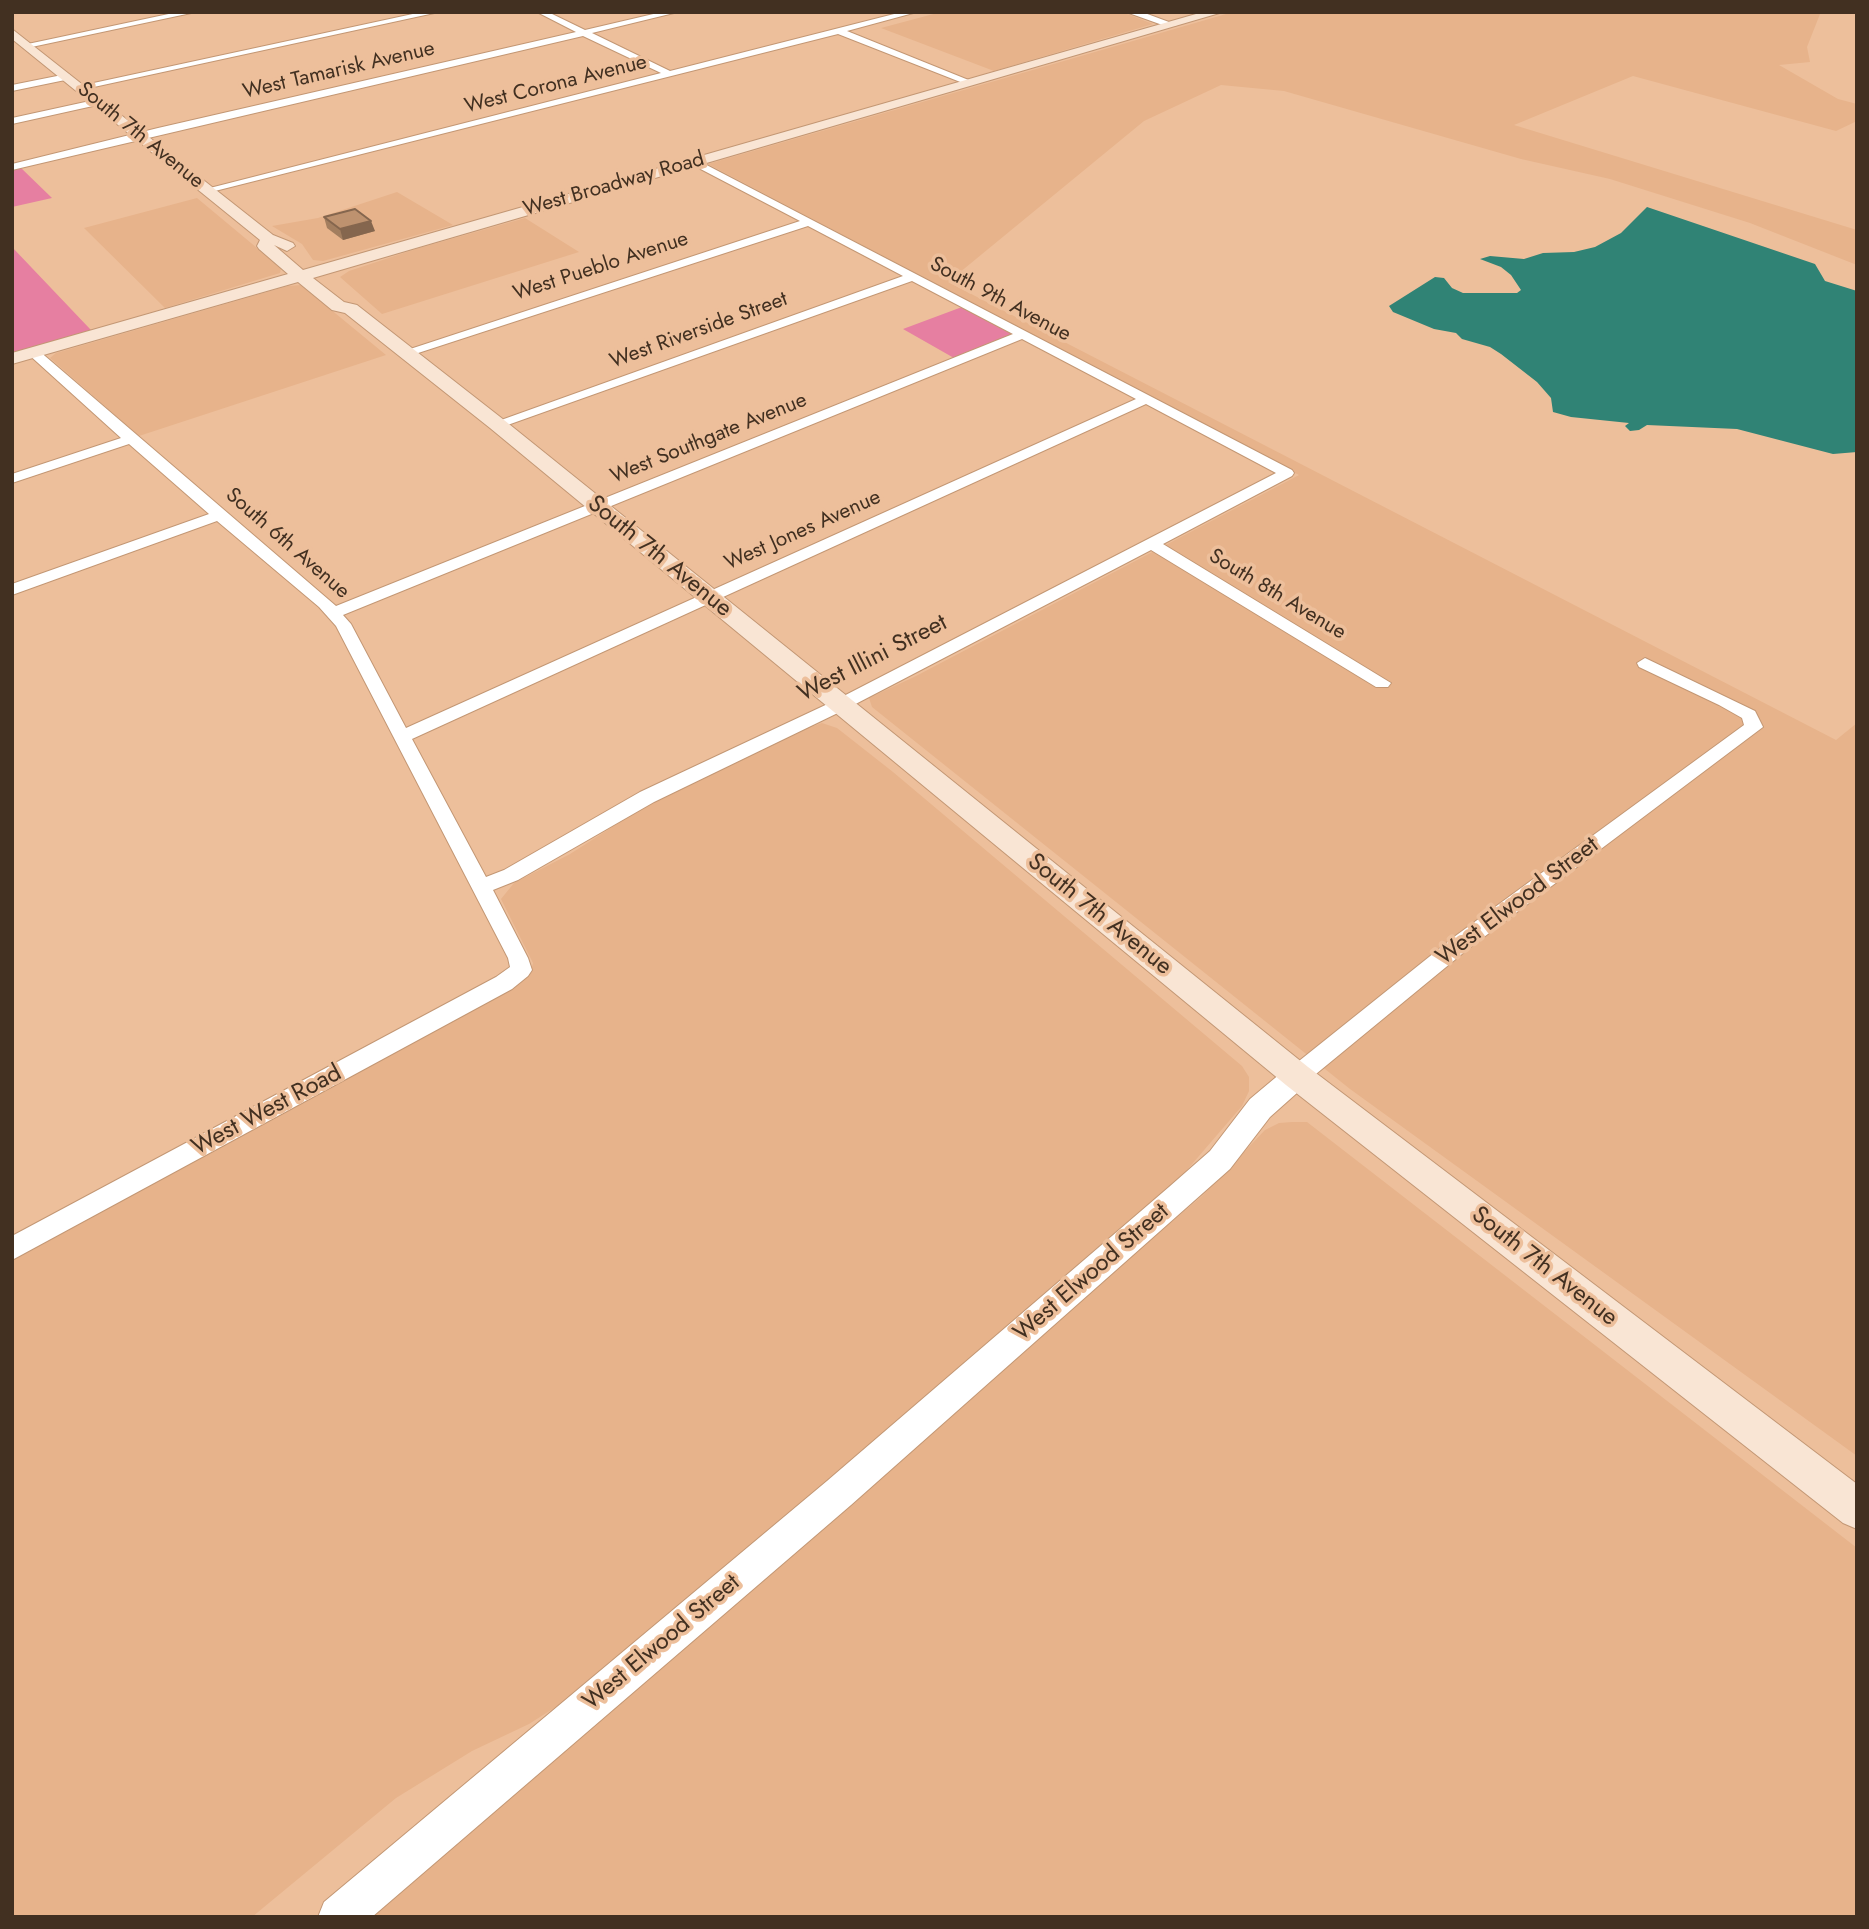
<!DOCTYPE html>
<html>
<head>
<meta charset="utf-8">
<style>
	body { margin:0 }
	#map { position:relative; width:1869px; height:1929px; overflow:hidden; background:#edbf9b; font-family:Jost,sans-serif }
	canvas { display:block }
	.frame { position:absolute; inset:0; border:14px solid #423021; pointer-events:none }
</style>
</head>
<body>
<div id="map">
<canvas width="1869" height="1929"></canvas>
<div class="frame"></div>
</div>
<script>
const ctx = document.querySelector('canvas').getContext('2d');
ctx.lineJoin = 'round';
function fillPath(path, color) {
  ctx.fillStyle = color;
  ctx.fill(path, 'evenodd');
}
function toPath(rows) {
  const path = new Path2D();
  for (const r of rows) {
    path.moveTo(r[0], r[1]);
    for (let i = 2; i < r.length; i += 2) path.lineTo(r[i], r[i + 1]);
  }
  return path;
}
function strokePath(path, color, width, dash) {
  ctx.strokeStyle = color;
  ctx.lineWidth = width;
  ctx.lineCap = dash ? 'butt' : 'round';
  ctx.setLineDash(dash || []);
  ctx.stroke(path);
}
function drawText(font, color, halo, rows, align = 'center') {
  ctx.font = font + ' Jost,sans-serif';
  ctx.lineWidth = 7;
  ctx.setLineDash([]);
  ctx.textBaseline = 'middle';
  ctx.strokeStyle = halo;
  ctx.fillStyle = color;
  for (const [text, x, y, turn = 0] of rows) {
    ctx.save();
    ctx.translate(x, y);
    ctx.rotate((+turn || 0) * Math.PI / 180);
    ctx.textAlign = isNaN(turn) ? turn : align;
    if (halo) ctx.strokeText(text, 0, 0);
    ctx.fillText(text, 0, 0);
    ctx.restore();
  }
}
fillPath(toPath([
	[941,12,1122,12,1153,24,994,71,881,28],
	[1233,12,1827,12,1820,14,1807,47,1810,62,1779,65,1838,99,1857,104,1857,121,1836,131,1633,76,1514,125,1857,230,1857,265,1750,223,1610,179,1521,159,1284,91,1221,85,1144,121,948,282,1836,740,1857,723,1857,1456,1350,1089,872,707,869,698,916,676,1299,475,708,164],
	[397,192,453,225,323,261,313,260,302,244,272,226,318,218],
	[197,198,281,268,280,273,165,308,84,228],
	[525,218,579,252,382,314,340,277,349,271,416,249],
	[301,285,386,355,139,436,50,358,56,353,288,286],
	[822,723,837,728,893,772,1242,1066,1249,1077,1249,1091,1242,1106,1174,1185,900,1423,573,1696,529,1724,472,1751,396,1798,252,1917,12,1917,12,1261,520,983,531,971,533,963,501,899,514,883,570,854,653,801,799,731],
	[1292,1122,1307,1122,1857,1548,1857,1917,350,1917,1201,1197,1265,1130,1279,1123]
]), '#e7b38b');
fillPath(toPath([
	[19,166,52,198,12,207,12,167],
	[12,247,90,329,95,334,12,359],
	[962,307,1013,334,954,358,903,329]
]), '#e67fa1');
fillPath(toPath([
	[1647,207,1815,264,1825,281,1857,291,1857,452,1833,454,1737,429,1647,425,1639,430,1630,431,1625,426,1629,423,1571,417,1553,412,1551,398,1537,382,1501,354,1490,347,1462,339,1456,333,1434,329,1393,312,1389,306,1435,277,1444,278,1452,288,1463,293,1517,293,1521,290,1511,275,1501,267,1480,259,1490,256,1524,259,1543,253,1574,252,1595,247,1621,233]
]), '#308375');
const minor = toPath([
	[178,12,196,12,27,48,23,45,178,12],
	[422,12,439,12,80,90,75,87,422,12],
	[537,12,548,12,585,30,662,12,678,12,592,33,670,71,902,12,917,12,847,31,976,83,968,85,838,34,207,193,202,190,661,73,583,36,12,170,12,164,158,128,576,32,537,12],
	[67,74,70,75,70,79,12,91,12,85,67,74],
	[99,99,102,100,102,104,12,124,12,118,99,99],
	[695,159,1292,470,1294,473,1292,476,1163,544,1391,683,1388,687,1376,687,1151,550,846,709,654,802,518,880,493,890,528,958,532,970,528,976,512,989,12,1260,12,1236,496,977,510,967,508,958,336,626,319,607,217,521,12,595,12,584,209,514,129,444,12,483,12,474,121,438,27,353,28,350,38,350,336,606,1013,334,912,281,502,427,497,428,490,424,903,276,808,226,412,355,402,355,401,352,800,221,691,164,690,162,695,159],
	[1022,339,1136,399,406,728,351,624,343,615,1022,339],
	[1146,404,1276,473,834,701,640,792,504,870,486,877,412,739,1146,404],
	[1645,658,1755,711,1763,727,1468,949,1305,1083,1297,1085,1289,1083,1286,1076,1289,1069,1454,937,1744,725,1742,718,1719,705,1639,667,1637,663,1645,658]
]);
const tertiary = toPath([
	[1126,12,1142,12,1177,25,1168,27,1126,12],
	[1297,1064,1307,1068,1311,1076,1307,1084,1270,1117,1230,1169,851,1505,372,1917,318,1917,324,1902,827,1481,1169,1187,1210,1151,1250,1099,1287,1068,1297,1064]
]);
const secondary = toPath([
	[1203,12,1223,12,313,278,344,302,357,305,504,420,1308,1067,1857,1484,1857,1529,1843,1523,1286,1085,490,428,345,313,332,310,298,282,12,364,12,353,288,274,259,249,257,246,260,240,12,39,12,29,273,235,293,243,295,246,287,251,274,245,303,270,1203,12]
]);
strokePath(minor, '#c39774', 2);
strokePath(tertiary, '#c39774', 2);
strokePath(secondary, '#c39774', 2);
fillPath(minor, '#fff');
fillPath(tertiary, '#fff');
fillPath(secondary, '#f9e5d4');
fillPath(toPath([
	[324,217,375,231,343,240,327,228]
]), '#a37e5f');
fillPath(toPath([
	[371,221,375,231,343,240,340,229]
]), '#85664e');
const building = toPath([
	[355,209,371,221,340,229,324,217,355,209]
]);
fillPath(building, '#be926f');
strokePath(building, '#85664e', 2);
drawText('21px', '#423021', '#edbf9b', [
	["West Tamarisk Avenue",339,71,-13],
	["West Corona Avenue",556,85,-14],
	["South 7th Avenue",140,136,39],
	["West Broadway Road",614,185,-16],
	["West Pueblo Avenue",601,267,-18],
	["South 9th Avenue",1000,300,28],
	["West Riverside Street",699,331,-20],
	["West Southgate Avenue",709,439,-22],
	["West Jones Avenue",803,531,-24],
	["South 6th Avenue",287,544,41],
	["South 8th Avenue",1277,595,31]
]);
drawText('24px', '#423021', '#edbf9b', [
	["South 7th Avenue",659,557,39],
	["West Illini Street",873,659,-27],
	["West Elwood Street",1518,902,-37],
	["South 7th Avenue",1099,915,39],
	["West West Road",267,1111,-28],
	["South 7th Avenue",1544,1267,38],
	["West Elwood Street",1092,1273,-41],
	["West Elwood Street",662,1643,-40]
]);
</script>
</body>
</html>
